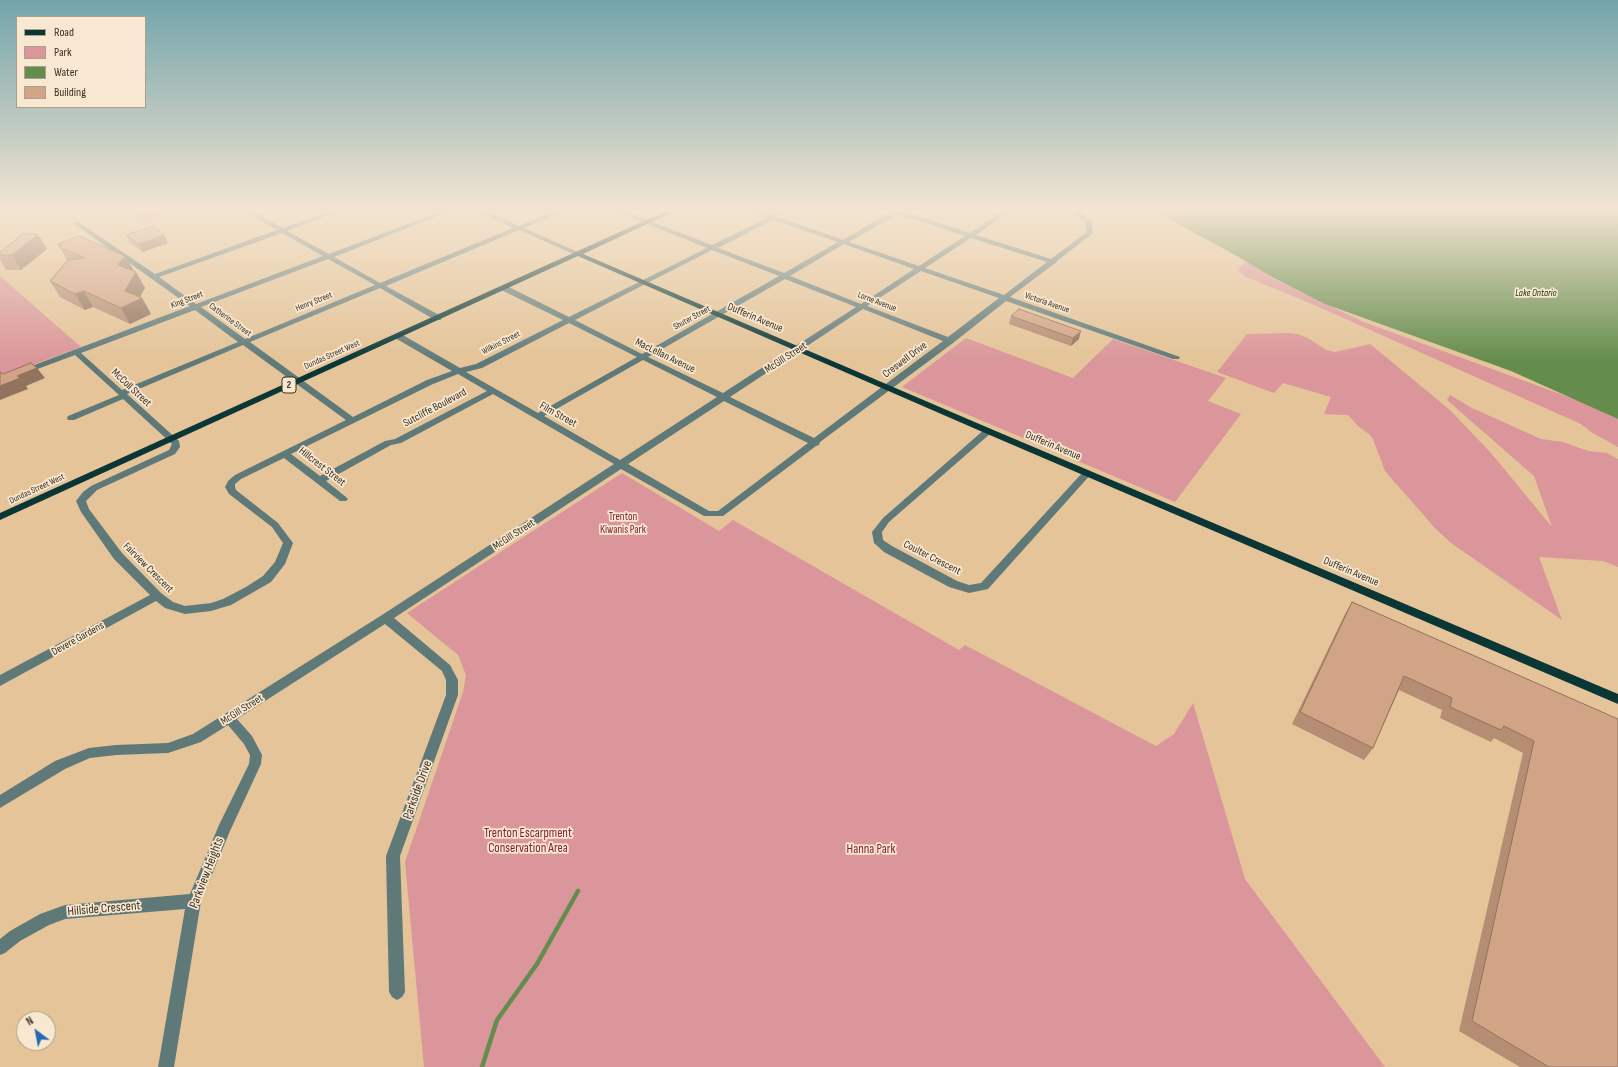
<!DOCTYPE html>
<html>
<head>
<meta charset="utf-8">
<style>
	body { margin:0 }
	#map { position:relative; width:1618px; height:1067px; overflow:hidden; background:#e4c498; font-family:"Sofia Sans Condensed",sans-serif }
	canvas { display:block }
	.legend { position:absolute; left:16px; top:16px; width:130px; height:92px; box-sizing:border-box; background:#f8e8d2; border:1px solid #ad9f8a; margin:0; padding:5px 7px; list-style:none; font-size:12px; color:#3d311f }
	.legend li { display:flex; align-items:center; gap:8px; height:20px }
	.legend b { width:20px; border:1px solid #ad9f8a }
	.north { position:absolute; left:16px; top:1011px; width:40px; height:40px; box-sizing:border-box; background:#f8e8d2; border:1px solid #ad9f8a; border-radius:50%; rotate:328deg; font-size:11px; font-weight:700; line-height:16px; text-align:center; color:#3d311f }
	.north::after { content:''; display:block; margin:auto; width:14px; height:18px; background:#2469b9; clip-path:polygon(50% 0,100% 100%,50% 72%,0 100%) }
</style>
</head>
<body>
<div id="map">
<canvas width="1618" height="1067"></canvas>
<ul class="legend">
<li><b style="height:5px;background:#0a3636"></b>Road</li>
<li><b style="height:11px;background:#da969a"></b>Park</li>
<li><b style="height:11px;background:#648c4d"></b>Water</li>
<li><b style="height:11px;background:#d1a486"></b>Building</li>
</ul>
<div class="north">N</div>
</div>
<script>
const ctx = document.querySelector('canvas').getContext('2d');
ctx.lineJoin = 'round';
function fillPath(path, color) {
  ctx.fillStyle = color;
  ctx.fill(path, 'evenodd');
}
function toPath(rows) {
  const path = new Path2D();
  for (const r of rows) {
    path.moveTo(r[0], r[1]);
    for (let i = 2; i < r.length; i += 2) path.lineTo(r[i], r[i + 1]);
  }
  return path;
}
function strokePath(path, color, width, dash) {
  ctx.strokeStyle = color;
  ctx.lineWidth = width;
  ctx.lineCap = dash ? 'butt' : 'round';
  ctx.setLineDash(dash || []);
  ctx.stroke(path);
}
function drawText(font, color, halo, rows, align = 'center') {
  ctx.font = font + ' "Sofia Sans Condensed",sans-serif';
  ctx.lineWidth = 3.5;
  ctx.setLineDash([]);
  ctx.textBaseline = 'middle';
  ctx.strokeStyle = halo;
  ctx.fillStyle = color;
  for (const [text, x, y, turn = 0] of rows) {
    ctx.save();
    ctx.translate(x, y);
    ctx.rotate((+turn || 0) * Math.PI / 180);
    ctx.textAlign = isNaN(turn) ? turn : align;
    if (halo) ctx.strokeText(text, 0, 0);
    ctx.fillText(text, 0, 0);
    ctx.restore();
  }
}
fillPath(toPath([
	[125,211,169,211,147,224],
	[1246,262,1274,279,1364,322,1582,402,1618,419,1618,447,1591,432,1581,424,1312,304,1246,277,1237,270],
	[0,276,81,347,0,377],
	[1289,333,1298,334,1308,338,1326,350,1335,352,1370,344,1450,410,1491,453,1552,527,1534,476,1447,400,1450,395,1472,408,1541,439,1563,442,1588,451,1607,453,1618,459,1618,567,1603,561,1539,557,1562,620,1451,543,1434,527,1385,471,1373,439,1369,434,1359,427,1348,415,1324,414,1331,397,1283,383,1274,393,1217,372,1247,334],
	[966,338,1073,378,1113,339,1226,378,1208,401,1241,414,1175,502,902,387],
	[622,473,719,531,733,520,959,650,965,645,1156,746,1174,734,1193,703,1245,879,1385,1067,424,1067,405,862,463,692,466,675,458,655,407,613]
]), '#da969a');
fillPath(toPath([
	[1154,211,1618,211,1618,419,1511,371,1325,304,1270,276,1237,256]
]), '#648c4d');
strokePath(toPath([
	[482,1067,497,1020,537,964,578,891]
]), '#648c4d', 4.5);
fillPath(toPath([
	[244,211,252,211,283,228,330,211,340,211,287,231,329,254,442,211,451,211,334,257,380,283,513,228,477,211,486,211,519,226,554,211,563,211,524,228,580,253,580,255,576,255,519,230,386,286,441,316,441,320,435,320,380,288,250,342,353,417,427,380,452,371,395,338,395,334,401,334,460,368,476,364,563,320,501,290,501,286,507,286,569,317,707,248,615,211,624,211,712,245,767,218,751,211,761,211,772,215,780,211,788,211,778,217,843,240,892,211,902,211,970,233,1003,211,1009,211,1008,213,976,235,1051,259,1087,232,1085,222,1072,211,1079,211,1091,221,1093,225,1092,234,1057,261,1056,263,1054,264,1010,297,1180,357,1179,359,1173,359,1006,301,953,343,820,442,819,445,816,446,723,516,704,516,621,469,394,618,450,665,458,680,458,695,400,856,405,992,402,997,397,1000,392,997,389,992,386,856,446,695,446,680,442,671,385,624,237,719,252,736,260,751,262,755,261,764,230,831,201,901,174,1067,158,1067,185,909,65,919,49,925,20,941,5,953,0,955,0,939,10,931,40,914,65,905,190,894,219,825,249,764,250,755,244,744,228,725,201,742,168,753,116,755,90,758,65,769,0,808,0,795,55,761,89,748,116,745,168,743,193,734,382,615,614,464,493,394,401,443,391,445,326,481,346,497,348,499,346,501,340,501,284,458,241,479,235,484,235,487,236,490,278,523,293,543,285,564,271,582,231,605,211,611,185,614,165,608,156,601,0,686,0,675,150,595,114,559,81,512,76,501,83,492,91,486,169,450,172,444,123,399,74,420,68,420,67,418,68,416,119,395,75,355,0,383,0,378,190,306,73,223,78,222,155,274,277,230,244,211],
	[898,214,965,236,919,266,849,242,898,214],
	[773,220,838,242,784,273,718,248,773,220],
	[282,233,323,256,196,304,159,277,282,233],
	[971,238,1047,262,1004,295,925,268,971,238],
	[844,244,914,269,861,304,790,276,844,244],
	[712,250,779,276,642,354,575,320,712,250],
	[328,259,375,285,245,339,201,307,328,259],
	[921,271,999,298,948,337,867,306,921,271],
	[785,279,856,307,723,393,648,357,785,279],
	[863,309,943,341,814,438,730,397,863,309],
	[195,310,238,342,122,390,81,353,195,310],
	[569,323,637,357,538,413,466,372,482,368,569,323],
	[243,345,346,420,235,475,228,481,225,487,229,494,272,527,283,543,275,562,263,576,246,587,223,599,211,603,185,606,173,602,161,593,122,553,89,509,86,501,97,490,175,454,180,447,179,441,127,394,243,345],
	[643,360,717,397,620,460,544,416,643,360],
	[458,374,487,391,395,439,385,441,320,476,291,454,433,384,458,374],
	[724,401,808,443,718,511,709,511,628,464,724,401],
	[988,428,991,429,992,431,991,433,889,522,882,532,883,540,892,546,957,581,969,585,981,583,1084,471,1090,471,1092,473,988,589,969,593,949,587,884,552,874,543,872,532,883,518,985,429,988,428]
]), '#5f7979');
fillPath(toPath([
	[666,211,675,211,583,254,991,429,1618,694,1618,704,985,433,578,256,0,520,0,513,666,211]
]), '#0a3636');
fillPath(toPath([
	[126,235,164,235,168,243,143,252,130,243],
	[58,244,125,256,134,271,145,288,140,297,142,298,151,314,130,324,93,307,85,310,60,297,50,281,67,260],
	[47,249,21,270,6,270,0,260,0,252],
	[1011,316,1079,339,1071,346,1009,324],
	[1352,602,1618,719,1618,1067,1520,1067,1459,1031,1523,753,1494,738,1491,742,1440,718,1442,710,1399,690,1373,748,1364,760,1292,724,1345,614]
]), '#b48d73');
fillPath(toPath([
	[38,234,47,249,21,270,12,255],
	[164,235,168,243,143,252,139,244],
	[125,256,134,271,118,265],
	[136,272,145,288,138,300,142,298,151,314,130,324,121,308,125,291],
	[84,291,93,307,85,310,75,294],
	[1081,331,1079,339,1071,346,1073,338],
	[37,368,45,378,26,386,28,389,0,400,0,386,17,376]
]), '#92735e');
const building = toPath([
	[154,226,164,235,139,244,126,235,154,226],
	[23,234,38,234,12,255,0,255,0,252,23,234],
	[79,236,125,256,118,265,136,272,125,291,142,298,121,308,84,291,75,294,50,281,68,260,85,258,59,247,62,245,58,244,79,236],
	[1019,309,1081,331,1073,338,1011,316,1019,309],
	[31,363,37,368,17,376,20,378,0,386,0,372,3,374,31,363],
	[1352,602,1618,719,1618,1067,1549,1067,1472,1021,1534,741,1504,726,1501,730,1450,707,1452,698,1404,676,1373,748,1300,712,1352,602]
]);
fillPath(building, '#d1a486');
strokePath(building, '#92735e', 1);
const sky = ctx.createLinearGradient(0, 0, 0, 361);
sky.addColorStop(0, '#73a4aa');
sky.addColorStop(0.58, '#f3e4d1');
sky.addColorStop(1, '#f3e4d100');
ctx.fillStyle = sky;
ctx.fillRect(0, 0, 1618, 361);
drawText('9px', '#3d311f', '#f8e8d2', [
	["King Street",187,300,-21],
	["Henry Street",314,302,-22],
	["Lorne Avenue",877,302,21],
	["Victoria Avenue",1047,303,19],
	["Shuter Street",692,318,-29],
	["Catherine Street",230,320,36],
	["Wilkins Street",501,343,-27],
	["Dundas Street West",332,355,-24],
	["Dundas Street West",37,489,-25]
]);
drawText('italic 10px', '#193405', '#f8e8d2', [
	["Lake Ontario",1536,293]
]);
for (const [x, y, w] of [
	[289,385,14]
]) {
  const box = new Path2D();
  box.roundRect(x - w / 2, y - 8, w, 16, 3);
  ctx.fillStyle = '#f8e8d2';
  ctx.fill(box);
  strokePath(box, '#3d311f', 1);
}
drawText('bold 10px', '#3d311f', null, [
	["2",289,385]
]);
drawText('11px', '#3d311f', '#f8e8d2', [
	["Dufferin Avenue",755,318,23],
	["MacLellan Avenue",665,356,26],
	["McGill Street",786,358,-33],
	["Creswell Drive",905,360,-37],
	["McColl Street",131,388,43],
	["Sutcliffe Boulevard",435,408,-28],
	["Film Street",558,415,29],
	["Dufferin Avenue",1053,446,23],
	["Hillcrest Street",322,467,38],
	["McGill Street",514,535,-33],
	["Coulter Crescent",932,558,27],
	["Fairview Crescent",148,568,45],
	["Dufferin Avenue",1351,572,23],
	["Devere Gardens",78,639,-29],
	["McGill Street",242,710,-32]
]);
drawText('11px', '#822233', '#f8e8d2', [
	["Trenton",623,517],
	["Kiwanis Park",623,530]
]);
drawText('13px', '#3d311f', '#f8e8d2', [
	["Parkside Drive",418,790,-70],
	["Parkview Heights",207,873,-69],
	["Hillside Crescent",104,909,-5]
]);
drawText('13px', '#822233', '#f8e8d2', [
	["Trenton Escarpment",528,834],
	["Conservation Area",528,849],
	["Hanna Park",871,850]
]);
</script>
</body>
</html>
